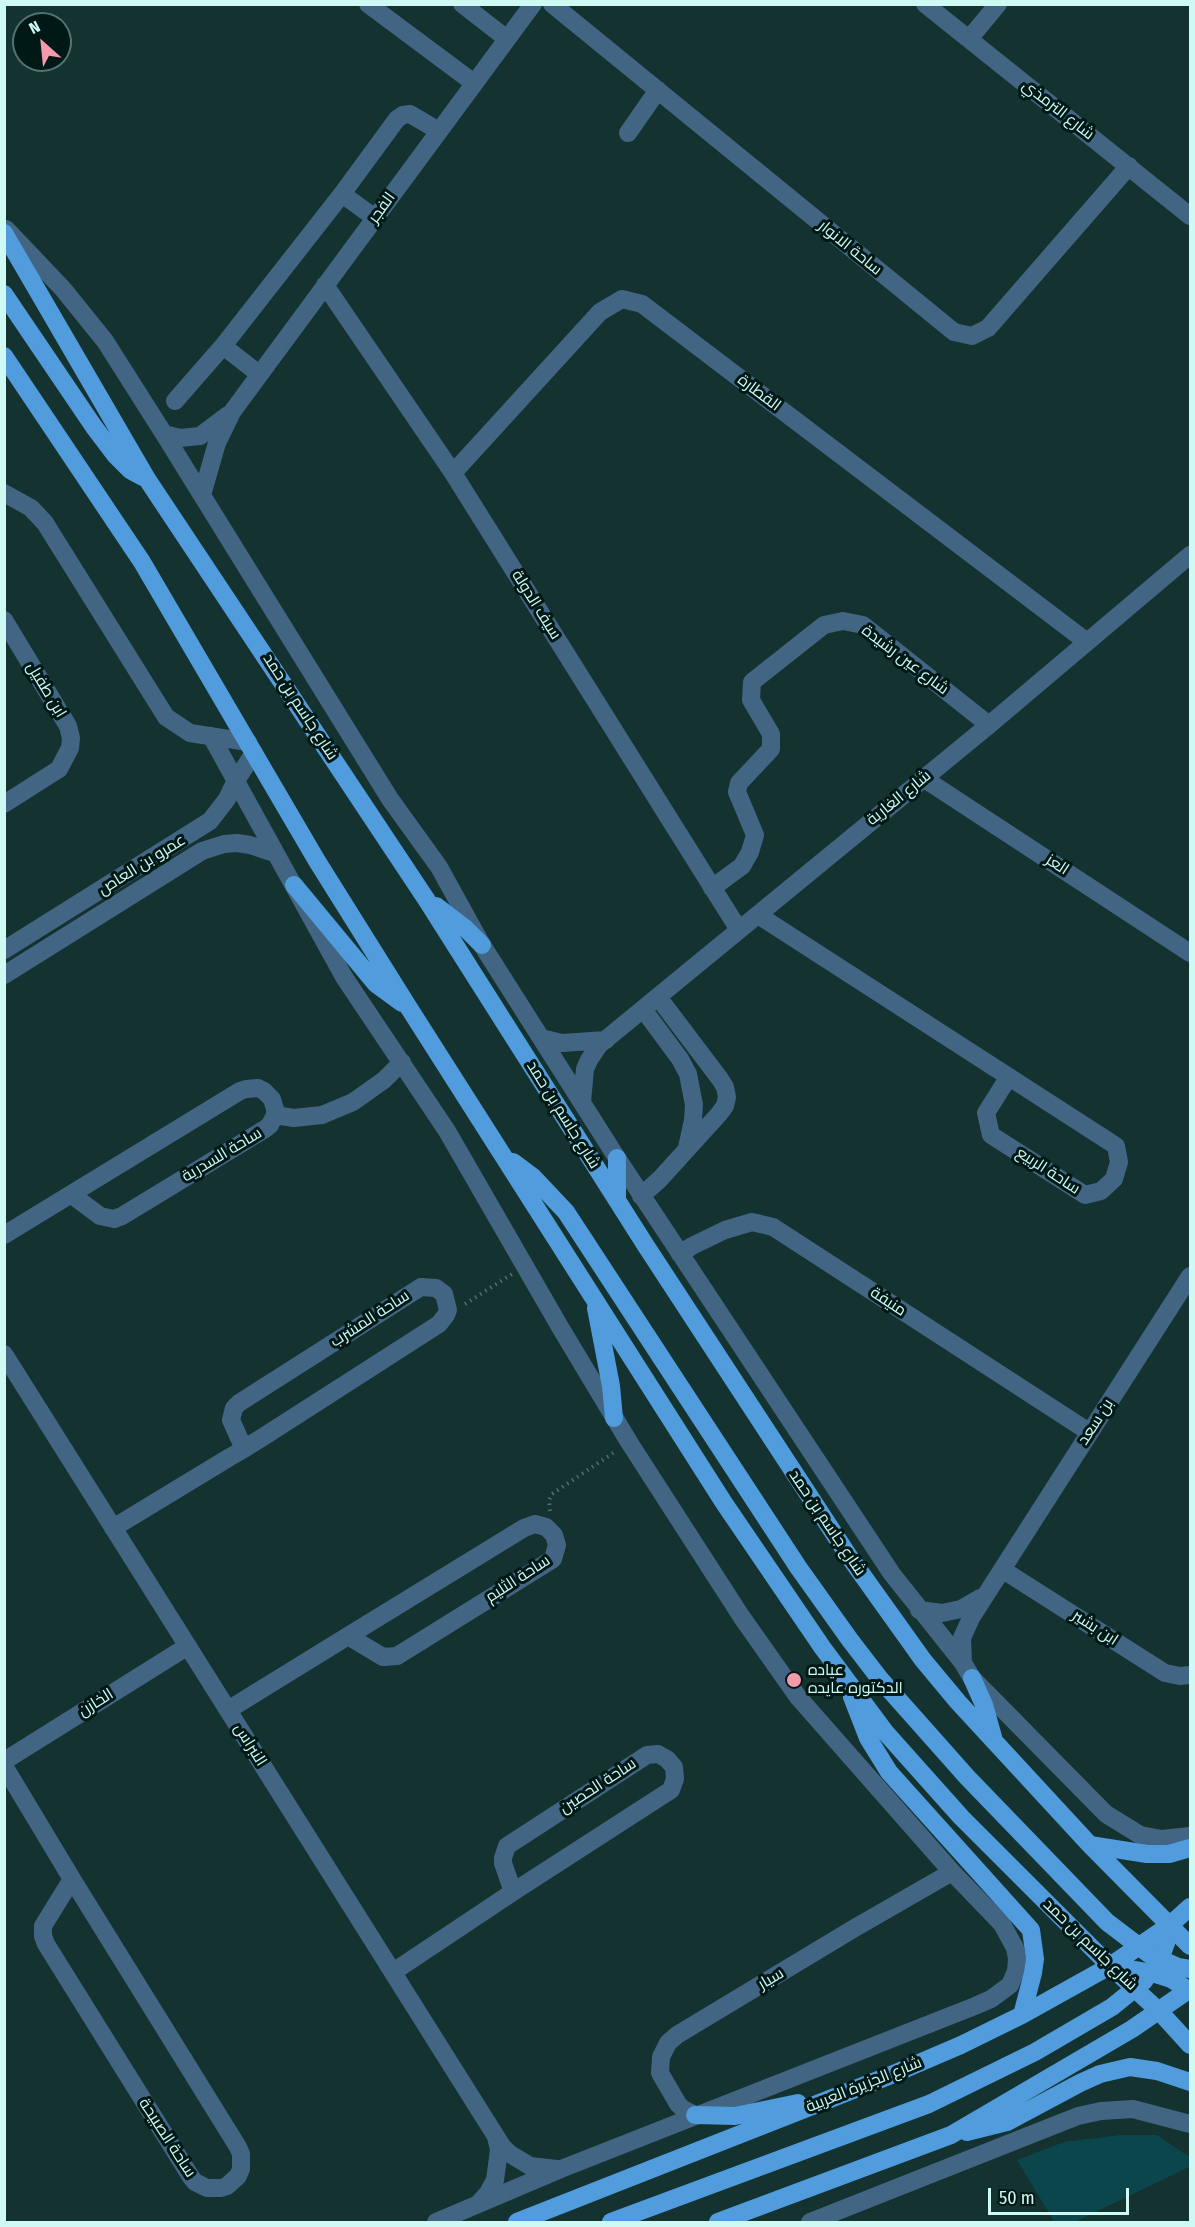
<!DOCTYPE html>
<html>
<head>
<meta charset="utf-8">
<style>
	body { margin:0 }
	#map { position:relative; width:1195px; height:2227px; overflow:hidden; background:#14322f; font-family:"Fira Sans Condensed",sans-serif }
	canvas { display:block }
	.frame { position:absolute; inset:0; border:6px solid #cffaf4; pointer-events:none }
	.north { position:absolute; left:12px; top:12px; width:60px; height:60px; box-sizing:border-box; background:#001917; border:2px solid #53736f; border-radius:50%; rotate:333deg; font-size:16px; font-weight:700; line-height:24px; text-align:center; color:#cffaf4 }
	.north::after { content:''; display:block; margin:auto; width:21px; height:27px; background:#f39aac; clip-path:polygon(50% 0,100% 100%,50% 72%,0 100%) }
	.scale { position:absolute; left:988px; top:2188px; width:141px; height:27px; box-sizing:border-box; border:3px solid #cffaf4; border-top:0; padding-left:8px; font-size:18px; line-height:21px; white-space:nowrap; color:#cffaf4; -webkit-text-stroke:4px #001917; paint-order:stroke }
</style>
</head>
<body>
<div id="map">
<canvas width="1195" height="2227"></canvas>
<div class="frame"></div>
<div class="north">N</div>
<div class="scale">50 m</div>
</div>
<script>
const ctx = document.querySelector('canvas').getContext('2d');
ctx.lineJoin = 'round';
function fillPath(path, color) {
  ctx.fillStyle = color;
  ctx.fill(path, 'evenodd');
}
function toPath(rows) {
  const path = new Path2D();
  for (const r of rows) {
    path.moveTo(r[0], r[1]);
    for (let i = 2; i < r.length; i += 2) path.lineTo(r[i], r[i + 1]);
  }
  return path;
}
function strokePath(path, color, width, dash) {
  ctx.strokeStyle = color;
  ctx.lineWidth = width;
  ctx.lineCap = dash ? 'butt' : 'round';
  ctx.setLineDash(dash || []);
  ctx.stroke(path);
}
function drawText(font, color, halo, rows, align = 'center') {
  ctx.font = font + ' "Fira Sans Condensed",Cairo,sans-serif';
  ctx.lineWidth = 6;
  ctx.setLineDash([]);
  ctx.textBaseline = 'middle';
  ctx.strokeStyle = halo;
  ctx.fillStyle = color;
  for (const [text, x, y, turn = 0] of rows) {
    ctx.save();
    ctx.translate(x, y);
    ctx.rotate((+turn || 0) * Math.PI / 180);
    ctx.textAlign = isNaN(turn) ? turn : align;
    if (halo) ctx.strokeText(text, 0, 0);
    ctx.fillText(text, 0, 0);
    ctx.restore();
  }
}
fillPath(toPath([
	[1121,2135,1157,2135,1191,2158,1191,2166,1073,2223,1055,2223,1017,2160,1064,2142]
]), '#0b464d');
strokePath(toPath([
	[465,1304,512,1274],
	[550,1511,549,1500,552,1494,616,1451]
]), '#4e706c', 4, [1.5, 4.5]);
strokePath(toPath([
	[368,4,474,83],
	[462,4,507,39],
	[552,4,954,332,972,336,988,328,1129,166],
	[925,4,1190,216],
	[969,39,998,4],
	[628,133,658,90],
	[342,194,375,218],
	[6,229,63,289,105,341,164,434,390,799,439,867,482,945,617,1158,892,1574,963,1663,972,1678,1106,1814,1140,1835,1162,1839,1190,1836],
	[325,285,453,473,739,930],
	[223,346,259,374],
	[175,401,223,346,342,194,397,119,403,115,410,114,439,131],
	[164,434,180,438,200,436,228,415],
	[453,473,600,312,622,299,642,304,1087,642],
	[4,493,31,508,45,523,166,717,190,733,248,742],
	[202,495,217,443,232,412,533,4],
	[4,620,68,726,71,738,70,748,59,769,4,804],
	[211,736,344,977,447,1131,560,1327,629,1442,741,1616,798,1697,952,1872,1002,1924,1015,1948,1017,1959,1016,1971,1010,1985,991,1999,975,2006,561,2169,436,2222],
	[923,778,1190,953],
	[712,888,742,866,750,852,755,835,737,792,739,783,771,749,771,734,751,700,752,682,824,625,843,621,863,625,989,725],
	[758,915,1116,1146,1119,1162,1114,1179,1101,1191,1085,1195,991,1135,986,1113,1008,1078],
	[4,950,210,821,227,799,235,782,254,753],
	[4,975,202,851,224,844,237,843,250,845,274,853],
	[643,1009,680,1059,688,1074,694,1105,693,1120,687,1148],
	[541,1038,562,1043,606,1040],
	[582,1102,585,1069,589,1060,599,1045,989,725,1190,555],
	[275,1115,294,1118,322,1115,353,1102,384,1080,402,1062],
	[641,1196,660,1179,719,1114,725,1106,727,1097,725,1087,720,1079,658,997],
	[4,1235,240,1091,246,1089,258,1088,264,1091,272,1099,275,1109,275,1115,270,1125,265,1129,122,1216,114,1219,100,1216,72,1195],
	[680,1254,692,1246,725,1230,752,1222,773,1227,1089,1432],
	[4,1354,502,2146,510,2154,530,2166,557,2169],
	[535,1524,546,1527,554,1535,557,1545,553,1559,397,1656,383,1657,348,1636,524,1528,535,1524],
	[113,1528,230,1457,244,1449,250,1445,263,1437,439,1324,446,1315,448,1310,444,1294,436,1288,421,1287,239,1403,234,1408,231,1420,244,1449],
	[1003,1570,1165,1673,1180,1676,1190,1675],
	[919,1610,942,1613,961,1609,980,1598],
	[963,1663,962,1638,971,1618,1190,1276],
	[228,1710,348,1636],
	[658,1754,667,1759,674,1767,675,1779,671,1790,513,1892,503,1863,503,1858,507,1846,647,1755,658,1754],
	[4,1761,188,1646],
	[4,1766,72,1879],
	[72,1879,238,2147,241,2154,241,2169,238,2176,227,2186,221,2188,207,2188,195,2182,191,2177,46,1944,43,1936,43,1926,72,1879],
	[393,1972,513,1892],
	[695,2115,683,2109,678,2104,660,2073,661,2057,668,2043,677,2035,853,1929,952,1872],
	[479,2203,488,2193,495,2180,499,2150,496,2137],
	[810,2222,1078,2116,1101,2111,1133,2109,1190,2124]
]), '#426584', 18);
strokePath(toPath([
	[4,233,147,479,426,899,646,1246,848,1555,923,1660,958,1702,1090,1845,1190,1946],
	[4,294,94,427,116,456,130,470,143,477],
	[4,356,142,562,317,861,409,1008,724,1503,822,1647,886,1733,961,1817,1110,1966,1160,2012,1190,2045],
	[294,885,376,984,402,1003],
	[436,906,466,929,482,945],
	[617,1158,617,1200],
	[513,1162,533,1177,566,1212,798,1567,850,1640,880,1679,967,1777,1107,1922,1149,1954,1178,1967,1190,1969],
	[596,1308,611,1386,614,1418],
	[972,1678,984,1705,993,1737],
	[852,1697,868,1738,889,1772,1031,1930,1035,1959,1033,1973,1022,2015],
	[1090,1845,1147,1854,1169,1854,1190,1848],
	[1110,1966,1152,1973,1171,1979,1190,1991],
	[695,2115,735,2116,798,2103],
	[967,2132,1007,2122,1080,2083,1100,2074,1130,2067,1157,2071,1190,2082],
	[517,2222,891,2075,961,2045,1022,2015,1110,1966,1170,1925,1190,1907],
	[611,2222,929,2104,1035,2052,1112,2007,1144,1981,1160,1959,1166,1943,1170,1925],
	[718,2222,951,2135,1132,2029,1190,1989]
]), '#519cdc', 18);
for (const [x, y, r, color] of [
	[794,1680,8,"#f39aac"]
]) {
  const dot = new Path2D();
  dot.arc(x, y, r, 0, 2 * Math.PI);
  ctx.fillStyle = color;
  ctx.fill(dot);
  strokePath(dot, '#001917', 2);
}
drawText('16px', '#cffaf4', '#001917', [
	["شارع الترمذي",1058,110,38],
	["الفجر",382,208,-54],
	["ساحة الانوار",850,248,39],
	["القطارة",759,393,37],
	["سيف الدولة",536,605,58],
	["شارع عين رشيدة",905,660,37],
	["ابن طفيل",46,690,59],
	["شارع جاسم بن حمد",300,707,57],
	["شارع الغارية",899,798,-39],
	["عمرو بن العاص",142,865,-32],
	["العز",1057,865,33],
	["شارع جاسم بن حمد",563,1115,58],
	["ساحة السدرية",222,1155,-31],
	["ساحة الربيع",1048,1171,33],
	["منيفة",888,1302,33],
	["ساحة المشرب",370,1319,-33],
	["بن سعد",1096,1422,-57],
	["شارع جاسم بن حمد",827,1523,56],
	["ساحة الثليم",518,1579,-33],
	["ابن بشير",1095,1628,33],
	["الخازن",96,1703,-32],
	["النبراس",250,1745,58],
	["ساحة الحصين",598,1786,-33],
	["شارع جاسم بن حمد",1090,1945,44],
	["سيار",771,1979,-31],
	["شارع الجزيرة العربية",864,2085,-22],
	["ساحة الصبيحة",167,2138,57]
]);
drawText('16px', '#cffaf4', '#001917', [
	["عياده",808,1671],
	["الدكتوره عايده",808,1689]
], 'left');
</script>
</body>
</html>
